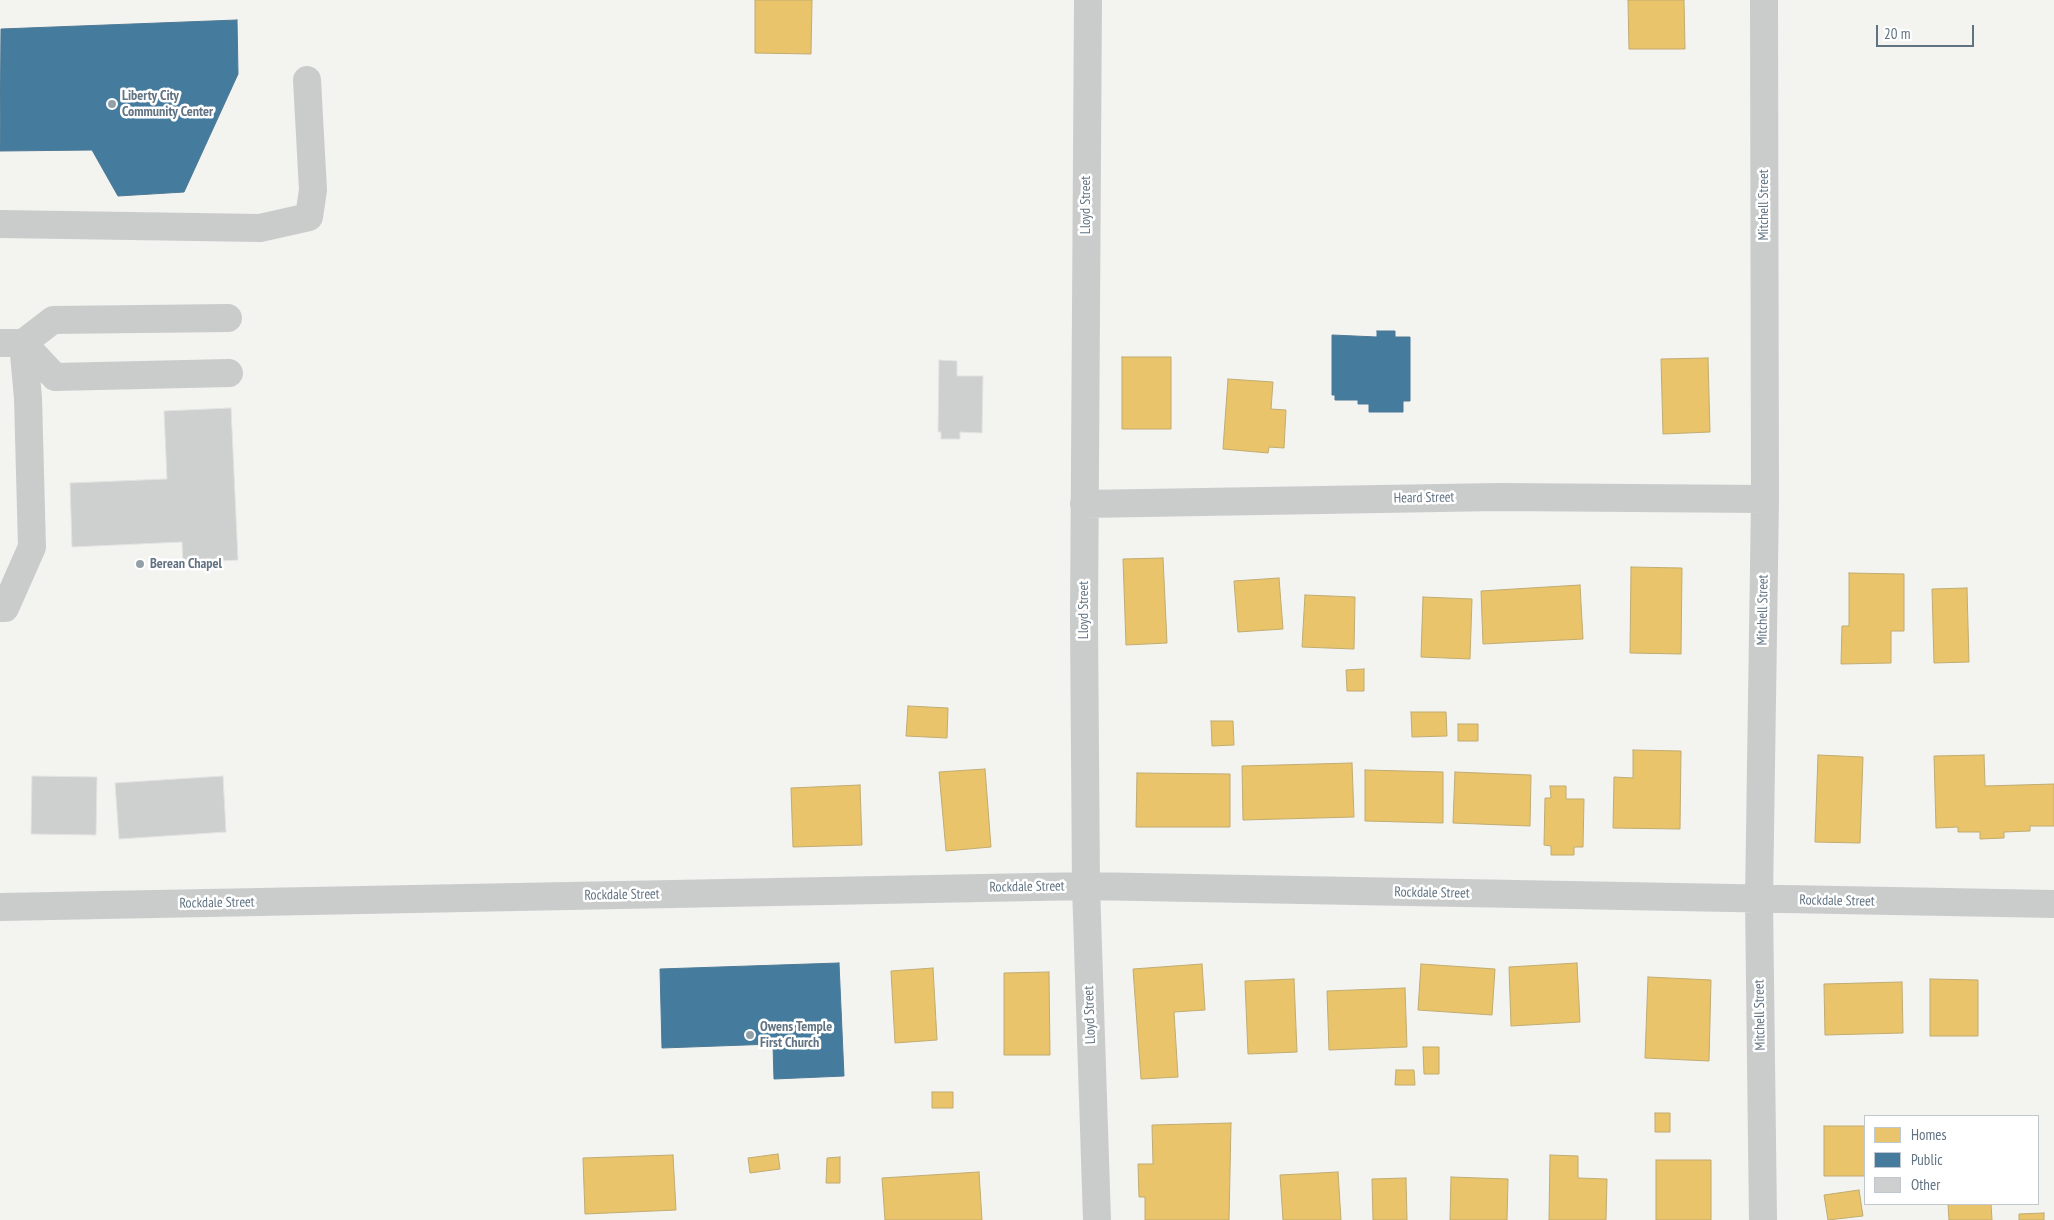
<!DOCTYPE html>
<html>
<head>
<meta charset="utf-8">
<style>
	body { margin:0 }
	#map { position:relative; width:2054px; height:1220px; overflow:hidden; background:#f3f3f0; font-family:"PT Sans Narrow",sans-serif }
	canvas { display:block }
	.legend { position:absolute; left:1864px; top:1115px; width:175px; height:90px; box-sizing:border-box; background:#fff; border:1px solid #c0c7cd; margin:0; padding:6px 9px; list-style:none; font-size:15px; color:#617382 }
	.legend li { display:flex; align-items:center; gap:10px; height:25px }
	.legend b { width:25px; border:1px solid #c0c7cd }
	.scale { position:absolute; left:1876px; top:25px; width:98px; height:22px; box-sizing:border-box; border:2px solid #617382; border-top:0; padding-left:6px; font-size:15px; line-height:18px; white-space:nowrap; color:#617382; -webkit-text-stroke:4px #fff; paint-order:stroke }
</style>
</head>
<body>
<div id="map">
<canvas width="2054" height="1220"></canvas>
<ul class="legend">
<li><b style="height:14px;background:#e9c46a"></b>Homes</li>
<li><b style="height:14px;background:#457b9d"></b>Public</li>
<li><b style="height:14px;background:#cecfcf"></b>Other</li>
</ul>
<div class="scale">20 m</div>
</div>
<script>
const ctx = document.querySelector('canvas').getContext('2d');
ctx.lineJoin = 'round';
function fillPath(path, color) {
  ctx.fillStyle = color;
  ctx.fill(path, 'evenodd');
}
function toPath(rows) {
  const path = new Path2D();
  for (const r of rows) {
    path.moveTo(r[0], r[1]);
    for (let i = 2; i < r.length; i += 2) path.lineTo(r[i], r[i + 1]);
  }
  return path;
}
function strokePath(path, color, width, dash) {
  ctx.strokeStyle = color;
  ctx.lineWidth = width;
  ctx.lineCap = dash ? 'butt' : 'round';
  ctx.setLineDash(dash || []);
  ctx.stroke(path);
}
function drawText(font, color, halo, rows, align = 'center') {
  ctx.font = font + ' "PT Sans Narrow",sans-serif';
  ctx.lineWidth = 5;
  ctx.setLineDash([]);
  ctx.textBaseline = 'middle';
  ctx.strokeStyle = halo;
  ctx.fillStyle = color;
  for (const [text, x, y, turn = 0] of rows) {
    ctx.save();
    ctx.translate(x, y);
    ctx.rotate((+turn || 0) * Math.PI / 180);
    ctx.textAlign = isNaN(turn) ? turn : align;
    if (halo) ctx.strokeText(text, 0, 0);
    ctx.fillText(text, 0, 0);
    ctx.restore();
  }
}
const homes = toPath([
	[755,0,812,0,811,54,755,53,755,0],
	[1628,0,1684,0,1685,49,1629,49,1628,0],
	[1122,357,1171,357,1171,429,1122,429,1122,357],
	[1708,358,1710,432,1663,434,1661,359,1708,358],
	[1228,379,1273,382,1271,409,1286,410,1284,448,1269,447,1268,453,1223,449,1228,379],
	[1163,558,1167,643,1126,645,1123,559,1163,558],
	[1631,567,1682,568,1681,654,1630,653,1631,567],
	[1849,573,1904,574,1904,631,1891,631,1891,663,1841,664,1842,626,1849,626,1849,573],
	[1279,578,1283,629,1238,632,1234,581,1279,578],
	[1580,585,1583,639,1483,644,1481,591,1580,585],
	[1967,588,1969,662,1934,663,1932,589,1967,588],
	[1305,595,1355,597,1354,649,1302,647,1305,595],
	[1423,597,1472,599,1470,659,1421,657,1423,597],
	[1364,669,1364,691,1347,691,1346,670,1364,669],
	[908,706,948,708,947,738,906,736,908,706],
	[1411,712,1446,712,1447,736,1412,737,1411,712],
	[1211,721,1233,721,1234,745,1212,746,1211,721],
	[1458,724,1478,724,1478,741,1458,741,1458,724],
	[1633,750,1681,751,1680,829,1613,828,1614,777,1633,778,1633,750],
	[1818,755,1863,757,1860,843,1815,842,1818,755],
	[1984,755,1985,786,2054,784,2054,826,2030,826,2030,831,2004,832,2004,838,1980,839,1980,832,1958,832,1958,827,1936,828,1934,756,1984,755],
	[1352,763,1354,817,1243,820,1242,766,1352,763],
	[985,769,991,847,946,851,939,772,985,769],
	[1365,770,1443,772,1443,823,1365,821,1365,770],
	[1455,772,1531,775,1530,826,1453,823,1455,772],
	[1137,773,1230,774,1230,827,1136,827,1137,773],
	[860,785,862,845,793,847,791,788,860,785],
	[1550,786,1566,786,1566,799,1584,799,1583,847,1574,847,1574,855,1551,855,1551,846,1544,845,1545,798,1551,798,1550,786],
	[1577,963,1580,1022,1511,1026,1509,967,1577,963],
	[1202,964,1205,1010,1174,1012,1178,1077,1141,1079,1133,969,1202,964],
	[1421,964,1495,969,1492,1015,1418,1010,1421,964],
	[933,968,937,1040,895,1043,891,971,933,968],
	[1049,972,1050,1055,1004,1055,1004,973,1049,972],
	[1648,977,1711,980,1709,1061,1645,1058,1648,977],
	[1294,979,1297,1052,1248,1054,1245,981,1294,979],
	[1930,979,1978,980,1978,1036,1930,1036,1930,979],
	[1902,982,1903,1033,1825,1035,1824,984,1902,982],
	[1405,988,1407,1047,1329,1050,1327,991,1405,988],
	[1423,1047,1439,1047,1439,1074,1424,1074,1423,1047],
	[1396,1070,1414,1070,1415,1085,1395,1085,1396,1070],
	[932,1092,953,1092,953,1108,932,1108,932,1092],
	[1655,1113,1670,1113,1670,1132,1655,1132,1655,1113],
	[1231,1123,1229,1220,1145,1220,1145,1197,1139,1197,1138,1164,1153,1164,1152,1125,1231,1123],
	[1824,1126,1865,1126,1865,1176,1824,1176,1824,1126],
	[778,1154,780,1169,750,1173,748,1158,778,1154],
	[673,1155,676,1210,585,1214,583,1158,673,1155],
	[1550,1155,1578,1156,1578,1178,1607,1179,1606,1220,1549,1220,1550,1155],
	[840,1157,840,1183,826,1183,827,1158,840,1157],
	[1656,1160,1711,1160,1711,1220,1656,1220,1656,1160],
	[979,1172,982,1220,885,1220,882,1178,979,1172],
	[1338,1172,1341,1220,1283,1220,1280,1175,1338,1172],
	[1451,1177,1508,1179,1507,1220,1450,1220,1451,1177],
	[1406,1178,1407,1220,1373,1220,1372,1179,1406,1178],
	[1859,1190,1863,1216,1828,1220,1824,1195,1859,1190],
	[1948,1204,1991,1204,1992,1220,1949,1220,1948,1204],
	[2044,1213,2044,1220,2019,1220,2019,1214,2044,1213]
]);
fillPath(homes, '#e9c46a');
strokePath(homes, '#c0ac71', 1);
const public = toPath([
	[237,20,238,74,184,192,118,196,92,150,0,151,1,29,237,20],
	[1377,331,1395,331,1395,337,1410,337,1410,401,1403,401,1403,412,1369,412,1369,404,1358,404,1358,400,1335,400,1335,395,1332,395,1332,335,1377,337,1377,331],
	[839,963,844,1076,774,1079,773,1044,662,1048,660,969,839,963]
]);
fillPath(public, '#457b9d');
strokePath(public, '#4d7995', 1);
const building = toPath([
	[939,360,957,361,957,376,983,376,982,433,960,432,960,439,941,439,941,432,938,432,939,360],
	[231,408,238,560,183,563,182,542,72,547,70,483,167,479,164,411,231,408],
	[32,776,97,777,96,835,31,834,32,776],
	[223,776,226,832,119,839,115,783,223,776]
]);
fillPath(building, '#cecfcf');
strokePath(building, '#e2e2e1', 1);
strokePath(toPath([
	[1088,0,1084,619,1086,886,1097,1220],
	[0,224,260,228,309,217,313,190,307,80],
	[0,343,23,343,55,377,229,373],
	[1084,504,1499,497,1765,499],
	[0,608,5,608,32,547,28,398,23,343,53,320,228,318],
	[0,907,1086,886,2054,904],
	[1763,1220,1759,900,1765,499,1764,0]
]), '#cacccc', 28);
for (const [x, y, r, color] of [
	[112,104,5,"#94a0a8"],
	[140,564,5,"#94a0a8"],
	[750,1035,5,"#94a0a8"]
]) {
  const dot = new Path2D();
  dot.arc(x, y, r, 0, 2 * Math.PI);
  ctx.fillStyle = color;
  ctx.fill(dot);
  strokePath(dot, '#fff', 2);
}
drawText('bold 14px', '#617382', '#fff', [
	["Liberty City",122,96],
	["Community Center",122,112],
	["Berean Chapel",150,564],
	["Owens Temple",760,1027],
	["First Church",760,1043]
], 'left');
drawText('14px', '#617382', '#fff', [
	["Lloyd Street",1086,205,-90],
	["Mitchell Street",1764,205,-90],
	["Heard Street",1424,498,-1],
	["Lloyd Street",1084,610,-90],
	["Mitchell Street",1763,610,-89],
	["Rockdale Street",1027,887,-1],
	["Rockdale Street",1432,893,1],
	["Rockdale Street",622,895,-1],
	["Rockdale Street",1837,901,1],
	["Rockdale Street",217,903,-1],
	["Lloyd Street",1090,1015,-92],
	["Mitchell Street",1760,1015,-91]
]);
</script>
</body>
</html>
